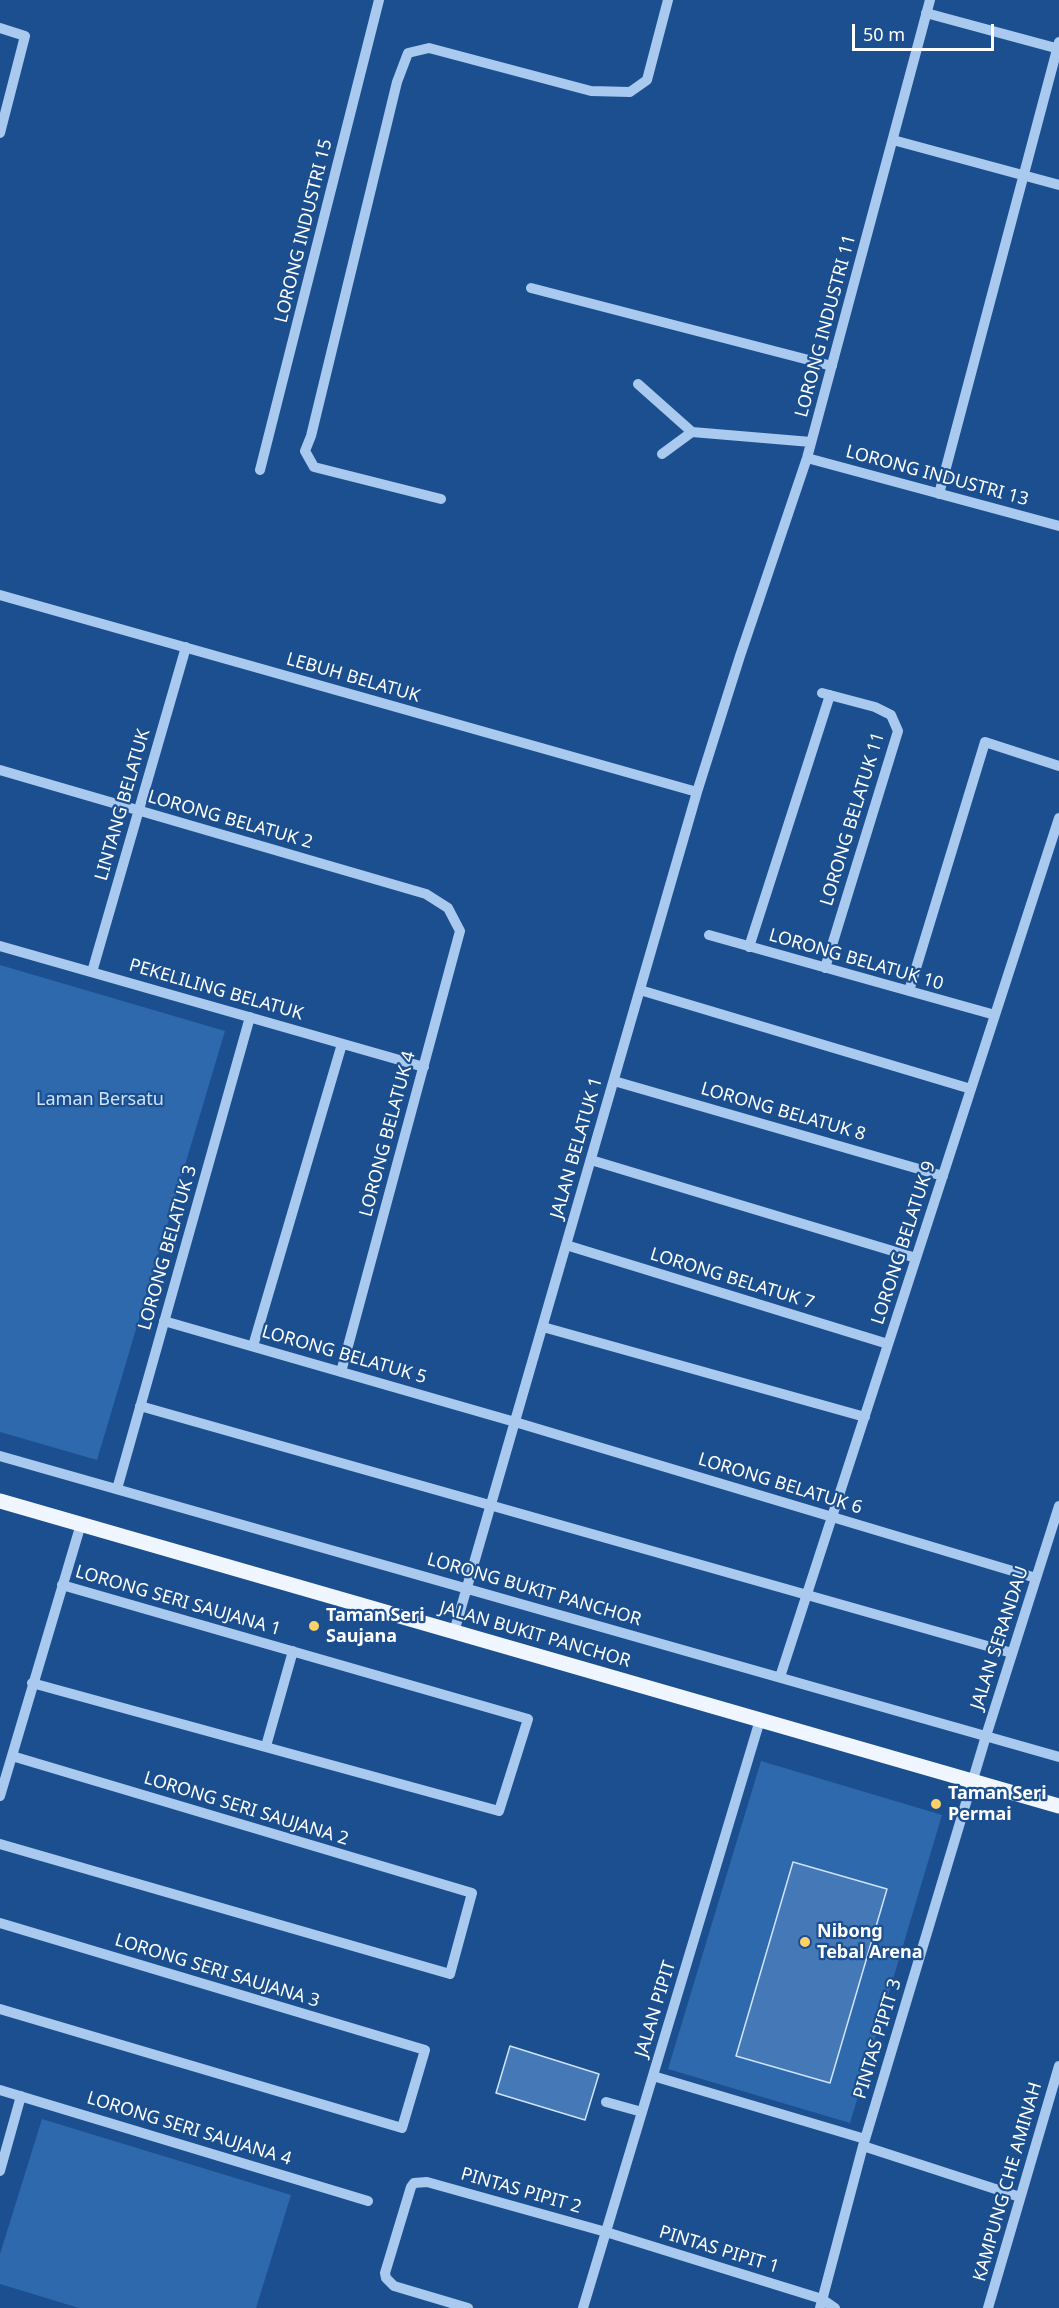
<!DOCTYPE html>
<html>
<head>
<meta charset="utf-8">
<style>
	body { margin:0 }
	#map { position:relative; width:1059px; height:2308px; overflow:hidden; background:#1b4f8f; font-family:"Noto Sans",sans-serif }
	canvas { display:block }
	.scale { position:absolute; left:852px; top:24px; width:142px; height:27px; box-sizing:border-box; border:3px solid #fff; border-top:0; padding-left:8px; font-size:18px; line-height:21px; white-space:nowrap; color:#fff; -webkit-text-stroke:4px #1b4f8f; paint-order:stroke }
</style>
</head>
<body>
<div id="map">
<canvas width="1059" height="2308"></canvas>
<div class="scale">50 m</div>
</div>
<script>
const ctx = document.querySelector('canvas').getContext('2d');
ctx.lineJoin = 'round';
function fillPath(path, color) {
  ctx.fillStyle = color;
  ctx.fill(path, 'evenodd');
}
function toPath(rows) {
  const path = new Path2D();
  for (const r of rows) {
    path.moveTo(r[0], r[1]);
    for (let i = 2; i < r.length; i += 2) path.lineTo(r[i], r[i + 1]);
  }
  return path;
}
function strokePath(path, color, width, dash) {
  ctx.strokeStyle = color;
  ctx.lineWidth = width;
  ctx.lineCap = dash ? 'butt' : 'round';
  ctx.setLineDash(dash || []);
  ctx.stroke(path);
}
function drawText(font, color, halo, rows, align = 'center') {
  ctx.font = font + ' "Noto Sans",sans-serif';
  ctx.lineWidth = 4.5;
  ctx.setLineDash([]);
  ctx.textBaseline = 'middle';
  ctx.strokeStyle = halo;
  ctx.fillStyle = color;
  for (const [text, x, y, turn = 0] of rows) {
    ctx.save();
    ctx.translate(x, y);
    ctx.rotate((+turn || 0) * Math.PI / 180);
    ctx.textAlign = isNaN(turn) ? turn : align;
    if (halo) ctx.strokeText(text, 0, 0);
    ctx.fillText(text, 0, 0);
    ctx.restore();
  }
}
fillPath(toPath([
	[0,965,225,1031,97,1460,0,1432],
	[761,1761,942,1815,850,2123,668,2069],
	[42,2119,291,2195,256,2308,79,2308,0,2284,0,2254]
]), '#2e69ad');
const building = toPath([
	[793,1862,887,1889,830,2083,736,2056,793,1862],
	[510,2046,599,2074,585,2120,496,2093,510,2046]
]);
fillPath(building, '#4478b7');
strokePath(building, '#cfe3fa', 1.5);
strokePath(toPath([
	[926,13,1059,49],
	[0,28,25,36,0,133],
	[893,140,1059,185],
	[531,288,832,366],
	[638,384,692,432,811,442],
	[662,454,692,432],
	[807,458,1059,526],
	[260,470,379,0],
	[939,494,1059,42],
	[441,499,314,467,305,451,311,436,397,82,408,53,429,48,591,91,630,92,647,80,668,0],
	[0,595,697,792],
	[822,693,875,707,891,715,898,731,825,968],
	[0,770,426,894,448,908,460,931,341,1372],
	[709,935,995,1015],
	[0,946,424,1067],
	[749,947,830,695],
	[92,972,186,647],
	[640,990,971,1089],
	[909,991,985,742,1059,766],
	[614,1081,943,1176],
	[591,1160,916,1258],
	[566,1245,888,1344],
	[164,1321,515,1422,1036,1578],
	[543,1327,865,1417],
	[253,1346,342,1044],
	[140,1406,1012,1653],
	[0,1456,1059,1757],
	[117,1489,250,1017],
	[454,1632,697,792,740,656,807,458,930,0],
	[780,1677,1059,818],
	[32,1683,499,1811,528,1719,62,1585],
	[266,1746,293,1651],
	[0,1796,81,1524],
	[0,1844,450,1974,472,1893,12,1756],
	[0,1923,425,2050,402,2128,0,2009],
	[653,2076,865,2139],
	[0,2090,368,2201],
	[606,2102,642,2112],
	[863,2146,1020,2197],
	[0,2171,21,2096],
	[468,2308,394,2286,386,2278,385,2273,411,2187,414,2183,427,2182,606,2232,822,2299,835,2308],
	[583,2308,760,1720],
	[820,2308,863,2146,986,1736,1059,1506],
	[988,2308,1059,2066]
]), '#a9c9ee', 10);
strokePath(toPath([
	[0,1501,1059,1806]
]), '#f0f6ff', 15);
for (const [x, y, r, color] of [
	[314,1626,6,"#ffd166"],
	[936,1804,6,"#ffd166"],
	[805,1942,6,"#ffd166"]
]) {
  const dot = new Path2D();
  dot.arc(x, y, r, 0, 2 * Math.PI);
  ctx.fillStyle = color;
  ctx.fill(dot);
  strokePath(dot, '#1b4f8f', 2);
}
drawText('18px', '#fff', '#1b4f8f', [
	["LORONG INDUSTRI 15",304,231,-76],
	["LORONG INDUSTRI 11",826,326,-75],
	["LORONG INDUSTRI 13",937,476,15],
	["LEBUH BELATUK",353,678,16],
	["LINTANG BELATUK",123,805,-74],
	["LORONG BELATUK 11",853,819,-73],
	["LORONG BELATUK 2",230,820,16],
	["LORONG BELATUK 10",856,960,16],
	["PEKELILING BELATUK",216,990,16],
	["LORONG BELATUK 8",783,1112,16],
	["LORONG BELATUK 4",388,1134,-75],
	["JALAN BELATUK 1",577,1148,-74],
	["LORONG BELATUK 9",904,1243,-72],
	["LORONG BELATUK 3",168,1248,-74],
	["LORONG BELATUK 7",732,1279,17],
	["LORONG BELATUK 5",344,1355,16],
	["LORONG BELATUK 6",780,1484,17],
	["LORONG BUKIT PANCHOR",534,1590,16],
	["LORONG SERI SAUJANA 1",178,1601,16],
	["JALAN BUKIT PANCHOR",535,1635,16],
	["JALAN SERANDAU",1000,1638,-72],
	["LORONG SERI SAUJANA 2",246,1809,17],
	["LORONG SERI SAUJANA 3",217,1971,17],
	["JALAN PIPIT",656,2009,-73],
	["PINTAS PIPIT 3",878,2039,-73],
	["LORONG SERI SAUJANA 4",189,2129,17],
	["KAMPUNG CHE AMINAH",1008,2182,-74],
	["PINTAS PIPIT 2",521,2191,16],
	["PINTAS PIPIT 1",719,2250,17]
]);
drawText('18px', '#cfe3fa', '#1b4f8f', [
	["Laman Bersatu",100,1100]
]);
drawText('bold 18px', '#fff', '#1b4f8f', [
	["Taman Seri",326,1616],
	["Saujana",326,1637],
	["Taman Seri",948,1794],
	["Permai",948,1815],
	["Nibong",817,1932],
	["Tebal Arena",817,1953]
], 'left');
</script>
</body>
</html>
